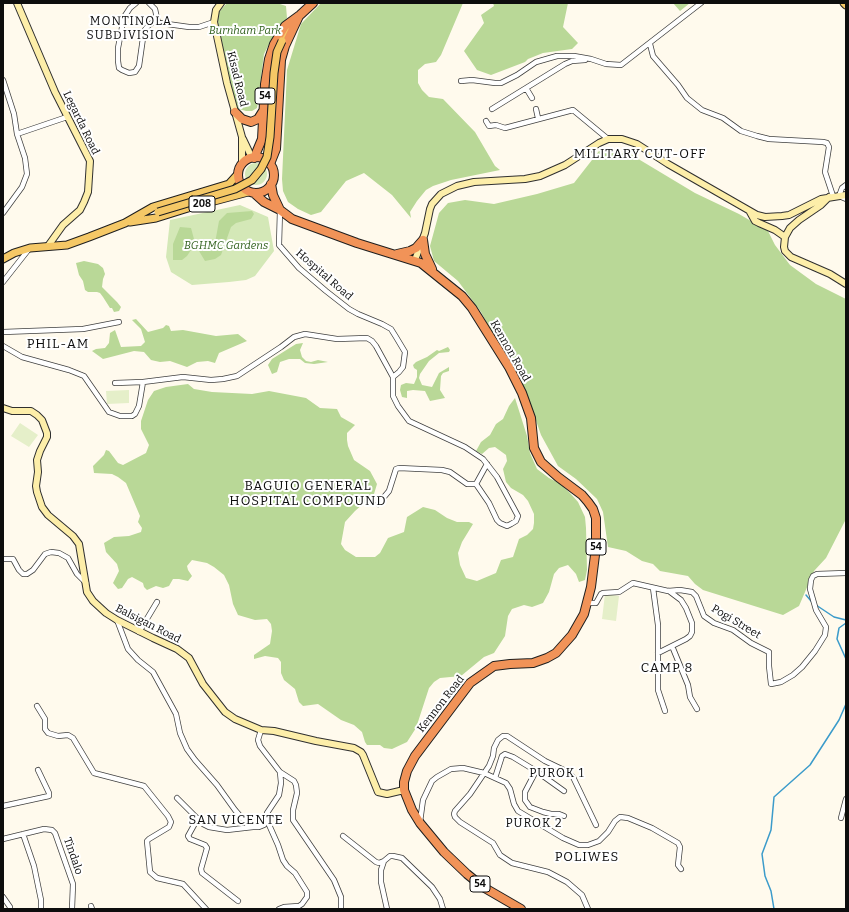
<!DOCTYPE html>
<html>
<head>
<meta charset="utf-8">
<style>
	body { margin:0 }
	#map { position:relative; width:849px; height:912px; overflow:hidden; background:#fffaed; font-family:Bitter,serif }
	canvas { display:block }
	.frame { position:absolute; inset:0; border:4px solid #0d0d0d; pointer-events:none }
</style>
</head>
<body>
<div id="map">
<canvas width="849" height="912"></canvas>
<div class="frame"></div>
</div>
<script>
const ctx = document.querySelector('canvas').getContext('2d');
ctx.lineJoin = 'round';
function fillPath(path, color) {
  ctx.fillStyle = color;
  ctx.fill(path, 'evenodd');
}
function toPath(rows) {
  const path = new Path2D();
  for (const r of rows) {
    if (r.length === 3) {
      path.moveTo(r[0] + r[2], r[1]);
      path.arc(r[0], r[1], r[2], 0, 2 * Math.PI);
      continue;
    }
    path.moveTo(r[0], r[1]);
    for (let i = 2; i < r.length; i += 2) path.lineTo(r[i], r[i + 1]);
  }
  return path;
}
function strokePath(path, color, width, dash) {
  ctx.strokeStyle = color;
  ctx.lineWidth = width;
  ctx.lineCap = dash ? 'butt' : 'round';
  ctx.setLineDash(dash || []);
  ctx.stroke(path);
}
function drawText(font, color, halo, rows, align = 'center') {
  ctx.font = font + ' Bitter,serif';
  ctx.lineWidth = 4;
  ctx.setLineDash([]);
  ctx.textBaseline = 'middle';
  ctx.strokeStyle = halo;
  ctx.fillStyle = color;
  for (const [text, x, y, turn = 0] of rows) {
    ctx.save();
    ctx.translate(x, y);
    ctx.rotate((+turn || 0) * Math.PI / 180);
    ctx.textAlign = isNaN(turn) ? turn : align;
    if (halo) ctx.strokeText(text, 0, 0);
    ctx.fillText(text, 0, 0);
    ctx.restore();
  }
}
fillPath(toPath([
	[256,174,11],
	[240,205,268,217,274,251,255,276,246,280,229,282,192,285,171,272,166,257,170,220]
]), '#d4e8b7');
fillPath(toPath([
	[227,3,277,3,286,6,287,18,270,42,264,54,257,108,252,111,246,111,236,108,216,25,218,13],
	[321,3,463,3,441,55,436,62,425,64,418,70,418,83,422,90,429,97,443,99,475,132,495,166,500,170,451,180,433,186,426,190,417,201,410,212,411,218,392,195,364,173,346,181,321,212,311,215,298,209,288,202,283,191,282,179,287,70,301,24],
	[493,3,568,3,563,27,578,43,572,49,543,53,528,59,525,62,491,75,477,70,464,51,484,23,481,15,494,6],
	[673,3,690,3,680,11],
	[599,151,630,154,695,193,739,214,768,231,775,245,790,265,816,284,846,299,846,519,826,558,814,571,799,606,783,615,703,590,695,584,688,576,660,571,653,564,642,561,626,551,608,547,603,512,597,499,576,479,558,466,541,435,532,409,501,349,481,312,458,281,434,261,430,246,439,213,448,203,465,200,494,204,537,194,574,183],
	[252,211,254,214,251,219,236,223,231,227,221,255,215,259,205,261,199,251,204,245,215,243,219,221,227,213],
	[180,227,191,228,194,239,193,247,187,256,182,260,173,260,173,244],
	[84,261,98,264,103,268,105,274,103,279,102,287,117,302,121,307,119,311,114,312,112,308,110,308,103,297,100,293,97,292,88,292,85,290,83,281,79,275,76,263],
	[136,319,148,332,163,328,166,325,169,326,171,331,183,330,216,336,238,334,247,341,219,353,215,363,208,361,197,362,187,367,170,361,160,362,151,360,144,352,134,351,103,359,92,351,96,349,105,348,109,343,110,333,115,330,121,347,141,346,145,342,141,329,132,320],
	[303,343,300,350,302,357,306,361,311,362,318,360,328,362,314,364,305,363,300,359,289,359,280,362,277,372,272,374,268,365,272,359,296,344],
	[448,347,450,350,449,352,439,353,429,361,420,374,419,378,422,385,432,387,439,373,449,367,449,371,443,373,441,376,440,390,445,398,430,401,425,391,413,390,407,391,407,398,402,397,400,390,401,385,406,383,414,384,417,377,417,370,414,368,413,365,416,362,427,357,437,350,439,351],
	[188,384,194,389,212,392,252,394,269,391,306,398,320,408,337,409,341,417,355,425,347,433,347,440,348,446,354,460,370,471,377,484,374,494,355,511,345,522,341,544,345,550,356,557,375,557,380,553,388,538,404,532,407,517,423,507,435,510,447,518,457,522,469,522,473,524,462,542,458,553,460,565,466,578,477,581,496,573,501,560,513,557,519,539,527,535,533,529,534,523,534,514,528,501,523,495,511,488,506,482,503,469,507,461,506,455,495,447,489,448,482,454,476,451,481,442,490,435,496,424,503,419,509,406,515,398,527,436,530,453,537,469,549,478,559,483,570,493,578,502,585,517,586,528,587,570,585,580,579,582,576,574,568,565,559,568,554,574,549,592,543,603,532,607,524,605,512,609,508,616,505,636,494,653,484,657,461,676,440,678,434,682,429,688,416,728,407,742,392,749,384,748,380,745,367,745,365,742,362,732,354,725,341,720,318,704,303,706,299,702,295,689,284,680,281,673,281,662,278,658,265,656,254,659,254,655,270,644,272,631,271,624,267,619,255,620,238,615,233,604,229,585,224,575,214,567,207,563,192,560,187,566,188,570,192,576,188,581,179,579,173,579,169,586,163,588,156,586,147,590,144,587,143,583,132,577,128,579,122,588,118,589,113,583,119,571,117,564,106,552,104,543,114,537,129,536,141,532,142,528,138,522,140,516,126,483,118,477,112,474,94,473,93,466,104,455,106,450,109,451,118,463,123,465,146,453,149,445,141,429,141,421,148,400,154,391,166,387]
]), '#b9d897');
fillPath(toPath([
	[129,390,129,403,107,404,106,391],
	[20,423,38,435,29,447,11,436],
	[605,594,619,596,616,621,602,619]
]), '#e5efc9');
strokePath(toPath([
	[806,595,811,601],
	[816,605,834,617,846,620],
	[846,623,839,628,837,639,846,659],
	[774,909,771,891,765,876,762,854,771,830,774,797,810,765,839,720,846,704]
]), '#3b9bca', 1.5);
const street = toPath([
	[136,3,130,8,124,17,118,48,118,61,119,68,122,70,129,73,135,72,139,66,144,31,148,26,153,22,189,27,199,27,214,22],
	[149,3,155,9,158,23],
	[650,44,653,56,659,63,678,85,687,98,702,110,723,118,741,131,757,136,769,139,823,142,827,143,829,147,825,172,833,196],
	[3,80,14,114,17,134],
	[461,81,472,80,495,83,501,83,517,75,536,62,557,56,574,56,591,59,606,64,621,65,701,3],
	[526,88,532,98],
	[492,109,565,64,572,61,585,60],
	[536,109,538,118],
	[486,121,489,126,496,125,505,128,573,110,608,139],
	[846,185,842,188,839,196,846,199],
	[280,210,279,245,299,268,326,291,349,309,358,314,382,324,391,329,396,337,405,352,403,367,399,372,393,377,393,396,398,406,409,421,465,447,483,459,497,477,518,516,516,521,511,524,507,526,500,523,497,520,489,503,476,484,467,484,450,472,442,470,399,468,396,469,389,491,378,504],
	[3,213,22,187,27,174,25,158,17,134,67,117],
	[3,282,29,249],
	[3,332,83,329,119,322],
	[3,346,22,357,69,370,84,376,109,412,120,416,132,416,135,414,139,406,143,382],
	[115,383,143,382,183,377,211,380,223,379,237,376,281,347,294,337,305,334,337,339,367,338,372,341,376,346,393,377],
	[476,484,487,464],
	[3,559,13,559,19,570,23,574,27,574,33,570,45,554,51,552,59,553,68,558,77,574,86,583],
	[653,588,658,625,658,690,665,711],
	[587,603,596,603,601,594,603,593,619,592,633,583,668,591,680,590,692,592,696,596,704,616,714,623,733,630,751,643,769,652,769,666,771,684,781,682,793,675,802,667,815,651,825,635,826,627,816,610,810,589,811,580,813,576,817,574,846,573],
	[117,620,128,649,138,660,153,672,176,714,180,733,187,749,195,760,217,785,235,810,247,824,253,827,259,827,264,825,267,813,279,795,281,783,280,772],
	[139,632,157,602],
	[672,646,688,685,690,697,697,709],
	[658,653,686,639,690,636,692,632,692,623,686,608,681,600,669,591],
	[37,706,45,719,45,729,48,733,58,736,68,735,73,738,94,773,144,786,168,816,171,822,169,827,149,839,147,841,150,872,157,878,183,884,206,909],
	[261,730,258,740,260,746,280,772,294,781,296,785,297,793,293,810,293,820,334,880,341,897,341,909],
	[536,771,525,792,525,800,530,807,543,812,551,814,559,814,564,816],
	[495,778,502,756,505,754,513,757,536,771,564,791],
	[177,798,203,824,209,827,227,830,253,827],
	[3,806,49,796,49,793,38,770],
	[198,818,188,836,190,839,205,845,207,848,201,869,202,873,238,901],
	[266,818,278,845,283,860,287,866,295,873,307,892,307,897,302,904,299,906,284,907,279,909],
	[841,818,846,799],
	[420,822,423,800,432,781,437,777,451,769,463,768,484,773,506,783,510,789,514,804,518,811,563,838,579,845,588,845,599,841,608,832,615,821,620,817,628,818,652,828,678,843,680,847,678,865,681,869],
	[23,834,34,866,41,900,41,909],
	[343,836,376,862,379,863,384,861],
	[3,839,44,829,52,830,55,833,73,884,72,909],
	[3,897,10,907,10,909],
	[91,906,92,909],
	[387,909,381,882,381,870,384,861,390,856,393,856,402,858,432,887,440,899,443,909],
	[588,909,582,895,567,882,548,872,512,863,500,855,493,843,460,822,455,817,454,814,455,811,470,794,489,766,493,756,494,748,498,740,503,736,507,736,545,761,568,772,573,777,596,825]
]);
const secondary = toPath([
	[17,3,55,92,90,161,88,192,84,202,80,210,63,225,48,246],
	[221,3,216,10,214,22,227,83,242,137,242,164],
	[243,139,252,158],
	[829,197,821,205,799,220,790,228,785,237,784,247,785,251,791,257,830,274,846,284],
	[750,212,755,221,759,223,775,230,785,237],
	[415,260,425,233,430,209,432,204,441,194,457,186,474,182,525,179,540,176,565,165,599,143,608,139,622,139,637,144,668,164,757,215,765,217,782,216,789,215,821,199,846,195],
	[3,408,12,411,31,411,37,415,42,420,47,433,47,437,40,451,37,460,38,472,36,486,37,492,42,507,48,515,73,536,79,544,87,592,93,601,106,613,117,620,153,638,177,649,189,658,203,684,225,712,235,719,261,730,274,731,316,741,354,748,361,752,363,755,378,792,387,794,404,790]
]);
const primary = toPath([
	[844,3,846,5],
	[282,41,293,23],
	[130,222,156,218,188,208,248,192],
	[3,259,14,253,30,248,67,245,89,237,125,223,153,207,229,184,238,174]
]);
const highway = toPath([
	[235,112,242,119,251,122,258,119,263,111],
	[256,175,18],
	[254,158,262,139,265,84,269,59,274,44,285,26,300,15,313,3],
	[270,164,276,149,281,60,285,46,299,16],
	[271,184,273,195,280,210],
	[254,193,264,202,280,210,292,219,357,243,421,263,462,296,472,308,509,367,522,393,531,418,534,448,541,462,558,477,582,495,588,502,593,509,596,518,596,547,591,587,584,614,572,635,556,653,547,658,533,663,510,664,494,666,470,683,415,756,407,771,404,782,404,790,412,810,420,823,444,852,467,874,483,887,521,909],
	[423,240,425,254,432,269],
	[397,254,410,251,416,248,423,240]
]);
strokePath(street, '#404040', 6);
strokePath(secondary, '#2f2f2f', 8);
strokePath(primary, '#1e1e1e', 9);
strokePath(highway, '#1e1e1e', 10);
strokePath(street, '#fff', 4.5);
strokePath(secondary, '#fdeea9', 6);
strokePath(primary, '#f5c866', 7);
strokePath(highway, '#f19358', 8);
const primaryBridge = toPath([
	[158,212,235,189,252,180,261,169,267,157,270,137,274,73,277,52,282,41]
]);
strokePath(primaryBridge, '#1e1e1e', 9, []);
strokePath(primaryBridge, '#f5c866', 7);
for (const [x, y, w] of [
	[265,96,20],
	[202,204,26],
	[596,547,20],
	[480,884,20]
]) {
  const box = new Path2D();
  box.roundRect(x - w / 2, y - 8, w, 16, 3);
  ctx.fillStyle = '#fff';
  ctx.fill(box);
  strokePath(box, '#0d0d0d', 1);
}
drawText('bold 10px', '#0d0d0d', null, [
	["54",265,96],
	["208",202,204],
	["54",596,547],
	["54",480,884]
]);
drawText('italic 11px', '#32621f', '#fff', [
	["Burnham Park",245,31],
	["BGHMC Gardens",226,246]
]);
drawText('11px', '#0d0d0d', '#fff', [
	["Kisad Road",237,79,76],
	["Legarda Road",81,123,64],
	["Hospital Road",324,275,41],
	["Kennon Road",510,351,60],
	["Pogi Street",736,622,31],
	["Balsigan Road",148,624,27],
	["Kennon Road",441,704,-52],
	["Tindalo",73,856,71]
]);
ctx.letterSpacing = '1px';
drawText('12px', '#0d0d0d', '#fff', [
	["MONTINOLA",131,22],
	["SUBDIVISION",131,36],
	["PUROK 1",557,774],
	["PUROK 2",534,824]
]);
ctx.letterSpacing = '0px';
ctx.letterSpacing = '1px';
drawText('13px', '#0d0d0d', '#fff', [
	["MILITARY CUT-OFF",640,154],
	["PHIL-AM",58,344],
	["BAGUIO GENERAL",308,486],
	["HOSPITAL COMPOUND",308,501],
	["CAMP 8",667,668],
	["SAN VICENTE",236,820],
	["POLIWES",587,857]
]);
ctx.letterSpacing = '0px';
</script>
</body>
</html>
